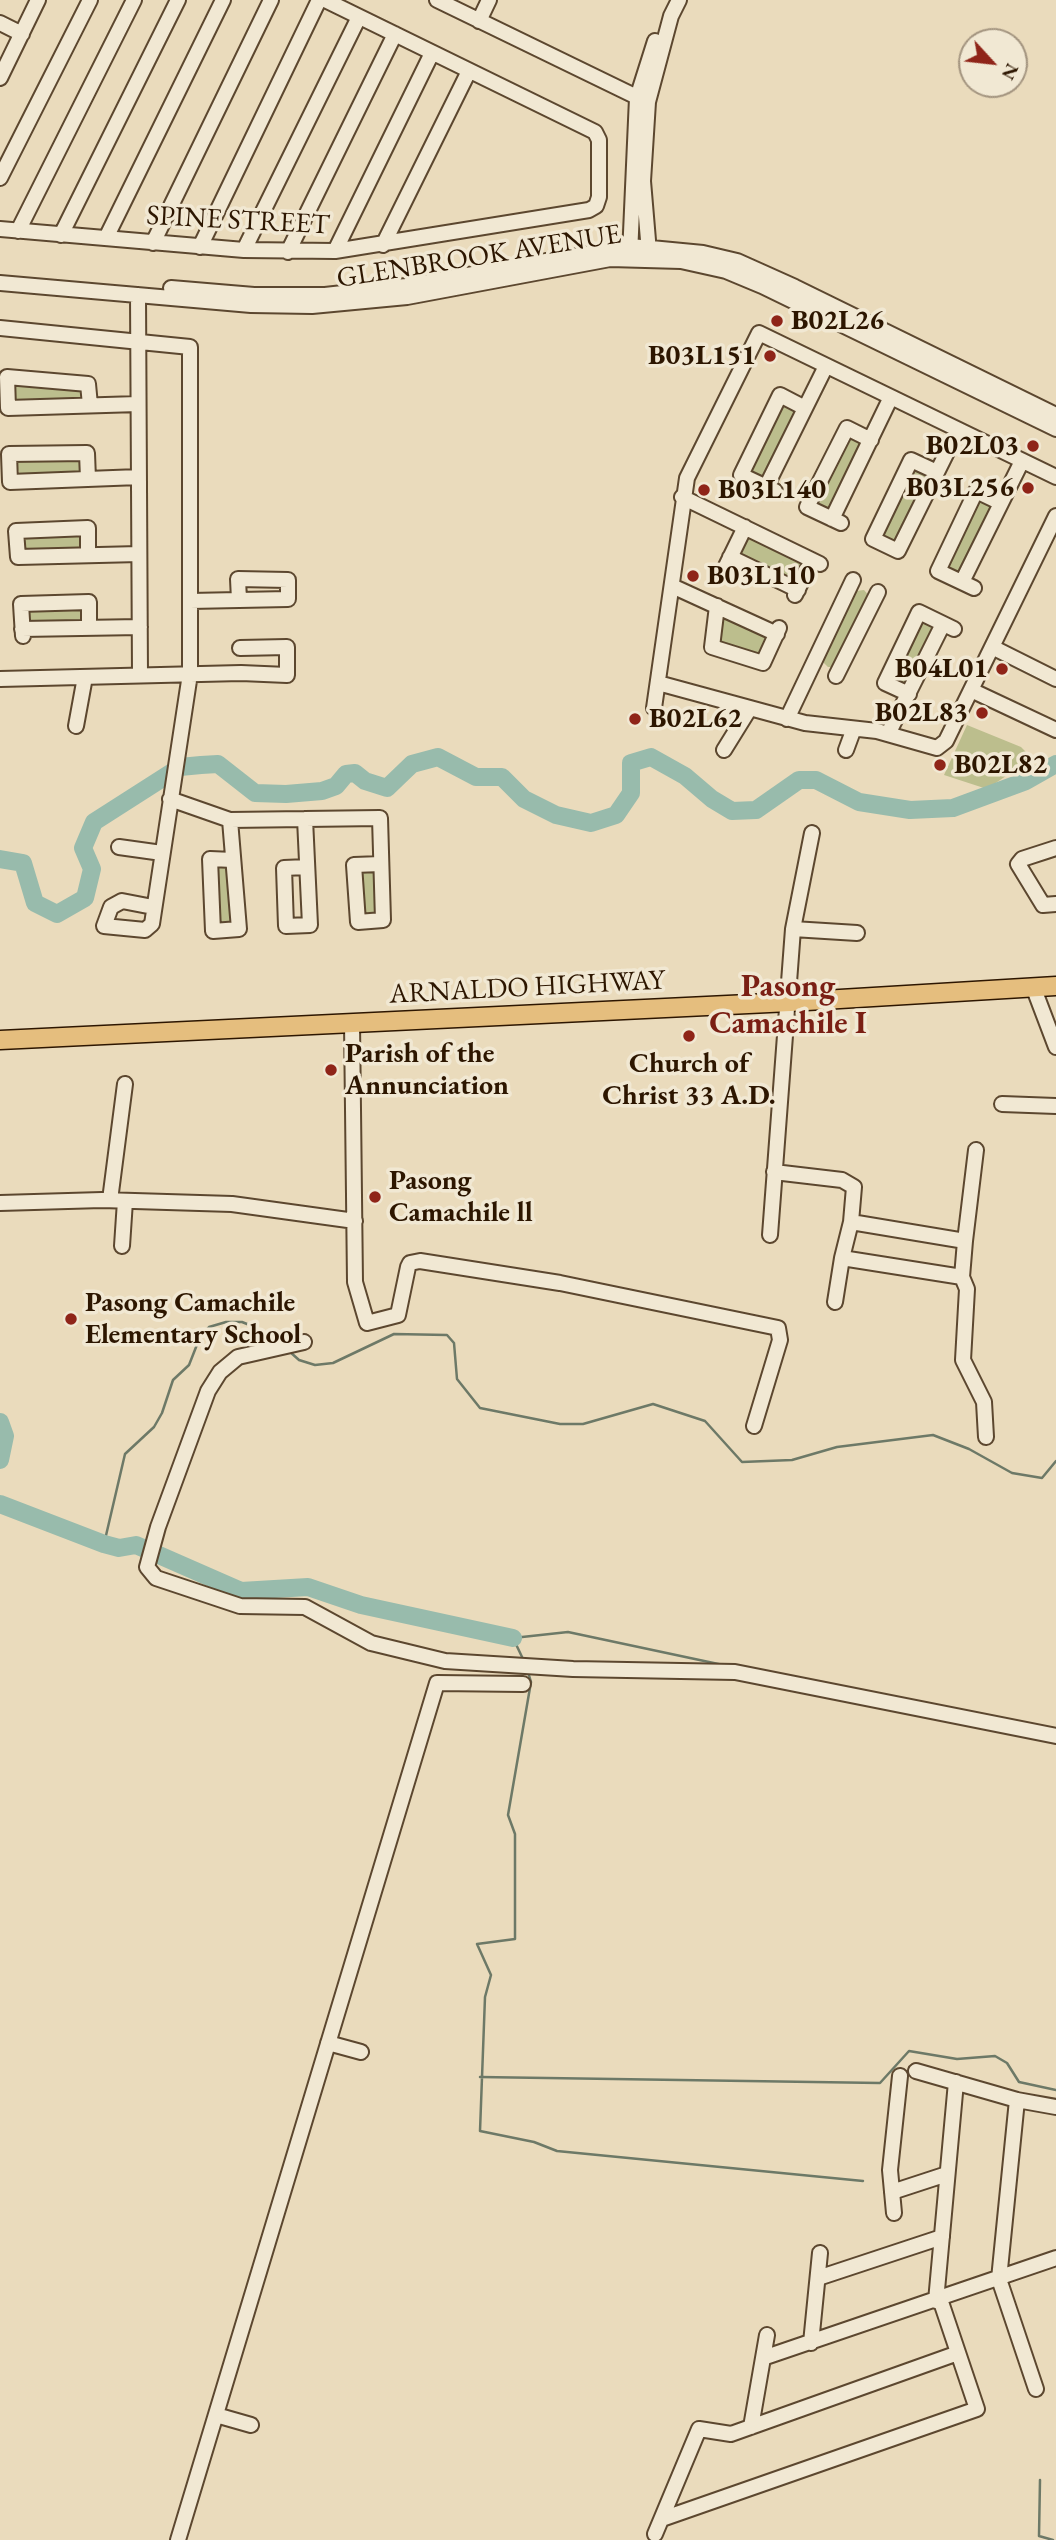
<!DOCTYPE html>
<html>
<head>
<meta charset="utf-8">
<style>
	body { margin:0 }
	#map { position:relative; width:1056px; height:2540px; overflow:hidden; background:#eadbbc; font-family:"EB Garamond",serif }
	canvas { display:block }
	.north { position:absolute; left:958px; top:28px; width:70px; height:70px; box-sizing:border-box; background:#f1e8d3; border:2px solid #a3947f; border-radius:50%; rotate:117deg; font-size:19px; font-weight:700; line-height:28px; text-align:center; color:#2d1600 }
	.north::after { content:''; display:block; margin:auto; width:24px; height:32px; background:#8f2418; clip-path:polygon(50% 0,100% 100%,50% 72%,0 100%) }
</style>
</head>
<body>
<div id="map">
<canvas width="1056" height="2540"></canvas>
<div class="north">N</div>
</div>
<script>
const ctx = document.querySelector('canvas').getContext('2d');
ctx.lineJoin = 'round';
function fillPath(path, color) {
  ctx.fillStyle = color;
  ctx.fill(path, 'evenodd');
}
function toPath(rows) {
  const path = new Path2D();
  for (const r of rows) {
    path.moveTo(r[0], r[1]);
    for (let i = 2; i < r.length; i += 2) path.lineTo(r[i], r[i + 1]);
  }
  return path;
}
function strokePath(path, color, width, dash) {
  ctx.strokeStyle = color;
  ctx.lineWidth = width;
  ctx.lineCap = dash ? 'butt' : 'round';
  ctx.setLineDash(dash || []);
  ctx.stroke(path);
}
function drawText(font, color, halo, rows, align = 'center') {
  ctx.font = font + ' "EB Garamond",serif';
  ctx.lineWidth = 7;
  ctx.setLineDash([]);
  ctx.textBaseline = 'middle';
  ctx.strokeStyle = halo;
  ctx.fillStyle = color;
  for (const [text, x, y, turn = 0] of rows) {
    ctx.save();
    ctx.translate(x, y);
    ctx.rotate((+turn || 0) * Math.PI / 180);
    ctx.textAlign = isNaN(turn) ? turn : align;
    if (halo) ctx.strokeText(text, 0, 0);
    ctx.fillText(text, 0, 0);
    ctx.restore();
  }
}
fillPath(toPath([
	[16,383,81,390,82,393,79,399,15,402,13,385],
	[786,405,792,405,797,412,763,478,753,475,751,469,781,408],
	[851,437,862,445,828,510,816,502],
	[20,459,81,460,81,472,20,475,16,464],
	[917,468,925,471,928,476,899,539,894,543,882,534],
	[981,501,993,509,959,574,947,566,977,504],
	[80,534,82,549,25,550,23,547,27,536],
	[750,536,801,561,803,565,794,581,744,559,738,553,740,541],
	[864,590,870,597,833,667,828,667,822,661,856,591],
	[79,606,84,609,84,621,29,625,26,611],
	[729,618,764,635,767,640,758,656,719,642,721,620],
	[924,621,934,626,907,684,898,682,895,678],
	[967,725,1021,747,1032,758,987,789,944,775],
	[219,865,229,866,234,919,231,924,219,924,217,867],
	[375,868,379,913,367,917,362,913,361,871]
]), '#bcbe8d');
strokePath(toPath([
	[289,1351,299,1360,315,1365,333,1363,394,1334,447,1335,454,1343,457,1379,480,1408,560,1424,583,1424,653,1404,705,1421,742,1462,792,1460,837,1447,933,1435,969,1449,1012,1473,1042,1478,1056,1461],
	[104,1544,125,1454,154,1427,162,1413,173,1380,189,1365,200,1337,209,1327,226,1322,242,1322,257,1328,278,1343],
	[523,1659,513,1638,568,1632,723,1665],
	[528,1672,531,1682,508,1815,515,1834,515,1939,477,1944,491,1975,485,1997,480,2131,534,2142,557,2151,863,2181],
	[843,1687,995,1717],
	[480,2077,880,2083,909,2051,957,2059,995,2056,1007,2063,1019,2082,1056,2090],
	[1040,2480,1039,2536,1053,2540]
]), '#6d7967', 2.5);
strokePath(toPath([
	[0,859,23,863,35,903,57,914,85,898,92,869,83,848,94,822,180,767,201,765,218,764,255,793,286,794,322,791,336,786,346,774,355,773,365,781,387,788,412,764,438,757,476,777,502,777,524,799,556,815,591,823,616,815,631,793,631,763,651,757,685,776,712,799,732,811,756,810,799,780,816,780,859,802,910,810,953,808,1026,781,1056,764],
	[0,1422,5,1436,0,1460],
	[0,1504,104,1544,119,1548,136,1545,241,1591,308,1587,361,1605,513,1638]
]), '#98bbac', 18);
const minor = toPath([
	[437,0,643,100],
	[479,21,489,0],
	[0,23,22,34],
	[0,78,38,0],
	[0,178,90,0],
	[0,229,244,250,335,251,589,210,596,206,599,197,599,140,595,132,325,0],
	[18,231,134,0],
	[61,235,178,0],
	[106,238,223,0],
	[153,243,271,0],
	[383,245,469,71],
	[200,247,319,0],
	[244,250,359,17],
	[335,251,432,53],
	[288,252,395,34],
	[649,252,643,181,648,102,671,16,679,0],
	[630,255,637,98,655,41],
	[0,283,251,305,312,306,407,297,610,259,681,261,726,271,762,286,1056,429],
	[171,288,254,295,325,295,406,286,630,246,703,253,737,261,795,287,1056,415],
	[138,295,140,675],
	[0,328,190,347,190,674,152,924,145,930,104,926,111,907,122,901,153,907],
	[90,405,88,384,7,377,8,408,138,404],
	[937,472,911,460,873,539,898,551,958,430],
	[88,479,87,453,9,454,10,482,139,477],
	[766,487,826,366],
	[775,491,741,475,780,395,805,408],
	[682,497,820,564],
	[832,519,891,397],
	[841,523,807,507,847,428,871,440],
	[88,555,88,528,16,531,18,557,139,554],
	[730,557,798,590],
	[726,566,745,527],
	[962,582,1022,461],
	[672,586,777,634],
	[974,588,938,571,976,491,1001,503],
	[795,595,812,560],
	[190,601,288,599,288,580,238,579,239,600],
	[717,606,712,647,763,663,779,628],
	[22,629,140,627],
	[23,636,21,604,89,602,89,628],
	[992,647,1056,679],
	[836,676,878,592],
	[0,679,241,673,287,675,287,647,240,648],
	[658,683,805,723,877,731,937,748,946,741,1056,516],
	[971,690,1056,730],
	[909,694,885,683,919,612,954,629],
	[654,708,687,478,759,333,1056,477],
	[787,719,853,580],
	[76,726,85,677],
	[888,734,943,624],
	[724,750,750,708],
	[846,750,853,731],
	[170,799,230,820,380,818,383,920,358,922,354,865,381,864],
	[305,819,310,925,286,926,284,868,307,867],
	[230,820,239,929,213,931,210,859,233,860],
	[119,847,162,853],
	[1056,848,1022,859,1018,864,1043,905,1056,904],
	[793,929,812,833],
	[1034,989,1056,1047],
	[352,1023,355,1282,367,1323,398,1315,408,1267,410,1263,420,1261,560,1283,778,1328,780,1340,754,1426],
	[1002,1104,1056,1106],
	[774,1172,842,1180,854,1187,851,1222,842,1258,962,1277,967,1289,963,1360,984,1402,986,1437],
	[110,1200,125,1084],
	[0,1203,102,1200,232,1204,355,1221],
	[851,1222,965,1241,962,1277],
	[770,1235,793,929,857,933],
	[965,1241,976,1150],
	[122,1246,125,1201],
	[835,1302,842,1258],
	[304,1342,238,1357,220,1372,208,1391,158,1527,147,1567,156,1578,240,1606,305,1607,371,1643,445,1661,573,1669,735,1672,1056,1736],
	[328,2043,361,2052],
	[916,2071,1017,2100,1056,2107],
	[1017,2100,999,2279,1036,2389],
	[892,2192,947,2174],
	[894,2213,890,2170,900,2076],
	[818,2278,942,2237],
	[936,2301,956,2082],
	[811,2343,820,2253],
	[763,2358,1056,2258],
	[216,2415,251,2425],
	[751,2427,767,2335],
	[662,2519,977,2409,940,2299],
	[655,2534,699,2429,731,2434,958,2353],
	[178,2540,437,1683,523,1684]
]);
const major = toPath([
	[0,1040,790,1002,1056,986]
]);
strokePath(minor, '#5c472f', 18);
strokePath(major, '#2d1600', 21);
strokePath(minor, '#f1e8d3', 14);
strokePath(major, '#e5be7e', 18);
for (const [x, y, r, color] of [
	[777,321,7,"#8f2418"],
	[770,356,7,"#8f2418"],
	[1033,446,7,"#8f2418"],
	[1028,488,7,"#8f2418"],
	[704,490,7,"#8f2418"],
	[693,576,7,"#8f2418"],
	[1002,669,7,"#8f2418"],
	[982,713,7,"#8f2418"],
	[635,719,7,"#8f2418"],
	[940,765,7,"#8f2418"],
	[689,1036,7,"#8f2418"],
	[331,1070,7,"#8f2418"],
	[375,1197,7,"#8f2418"],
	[71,1319,7,"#8f2418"]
]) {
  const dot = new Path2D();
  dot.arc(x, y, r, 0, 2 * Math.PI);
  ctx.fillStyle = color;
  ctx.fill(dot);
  strokePath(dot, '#f1e8d3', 2.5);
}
drawText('28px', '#2d1600', '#f1e8d3', [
	["SPINE STREET",238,221,3],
	["GLENBROOK AVENUE",479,257,-9],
	["ARNALDO HIGHWAY",527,988,-3]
]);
drawText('bold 28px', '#2d1600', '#f1e8d3', [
	["B02L26",791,321],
	["B03L151",756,356,"right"],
	["B02L03",1019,446,"right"],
	["B03L256",1014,488,"right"],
	["B03L140",718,490],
	["B03L110",707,576],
	["B04L01",988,669,"right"],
	["B02L83",968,713,"right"],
	["B02L62",649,719],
	["B02L82",954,765],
	["Parish of the",345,1054],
	["Annunciation",345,1086],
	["Church of",689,1064,"center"],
	["Christ 33 A.D.",689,1096,"center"],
	["Pasong",389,1181],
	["Camachile ll",389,1213],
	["Pasong Camachile",85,1303],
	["Elementary School",85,1335]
], 'left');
drawText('bold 32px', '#7a1f14', '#f1e8d3', [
	["Pasong",788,987],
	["Camachile I",788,1024]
]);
</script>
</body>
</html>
